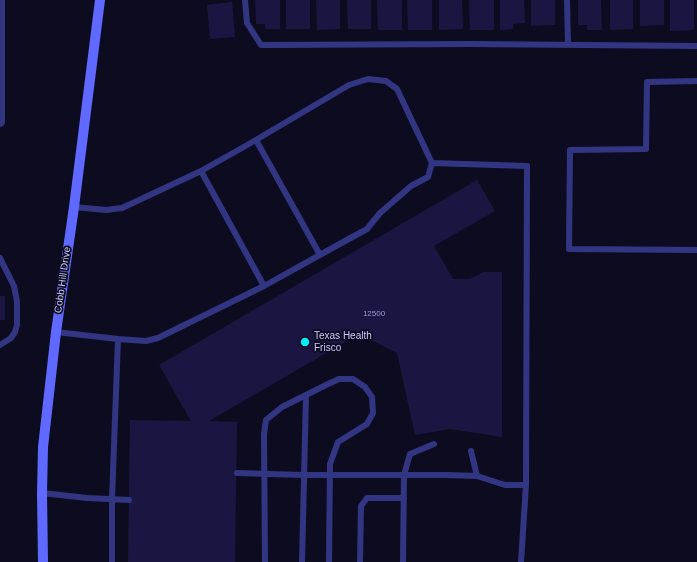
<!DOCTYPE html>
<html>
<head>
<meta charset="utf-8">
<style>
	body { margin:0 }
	canvas { display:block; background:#0d0b1f }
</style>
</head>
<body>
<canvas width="697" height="562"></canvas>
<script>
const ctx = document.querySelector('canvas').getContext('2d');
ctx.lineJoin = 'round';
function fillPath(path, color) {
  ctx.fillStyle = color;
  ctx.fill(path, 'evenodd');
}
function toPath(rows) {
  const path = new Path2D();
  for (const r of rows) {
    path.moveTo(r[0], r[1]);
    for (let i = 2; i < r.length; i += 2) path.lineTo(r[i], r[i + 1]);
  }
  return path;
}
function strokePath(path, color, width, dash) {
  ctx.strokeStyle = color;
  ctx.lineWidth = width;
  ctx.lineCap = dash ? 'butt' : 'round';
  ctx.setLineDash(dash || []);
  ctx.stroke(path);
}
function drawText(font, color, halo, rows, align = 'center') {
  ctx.font = font + ' Arial,sans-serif';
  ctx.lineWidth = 3.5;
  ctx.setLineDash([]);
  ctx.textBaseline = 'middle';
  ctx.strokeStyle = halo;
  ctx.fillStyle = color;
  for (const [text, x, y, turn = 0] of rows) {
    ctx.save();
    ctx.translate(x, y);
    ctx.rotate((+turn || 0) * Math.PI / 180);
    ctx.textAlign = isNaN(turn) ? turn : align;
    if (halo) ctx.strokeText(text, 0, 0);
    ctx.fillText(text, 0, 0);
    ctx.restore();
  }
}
fillPath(toPath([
	[255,0,280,0,280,29,265,29,265,24,256,24],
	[286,0,310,0,310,29,286,29],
	[316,0,340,0,340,29,317,30],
	[347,0,371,0,371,29,348,29],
	[377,0,402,0,402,30,378,30],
	[407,0,432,0,432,30,408,30],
	[439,0,462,0,463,29,439,30],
	[469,0,494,0,494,30,470,30],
	[500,0,524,0,525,23,513,24,513,29,500,30],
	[531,0,555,0,555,25,531,26],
	[578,0,601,0,602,30,587,30,587,25,578,25],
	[610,0,633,0,633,29,610,30],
	[640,0,664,0,664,25,640,26],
	[670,0,694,0,694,30,670,31],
	[232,2,235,37,210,39,207,5],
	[477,180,495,211,434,246,453,279,470,279,483,272,502,272,502,437,450,429,415,435,397,353,359,334,209,421,237,422,235,562,128,562,130,420,191,421,159,365],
	[0,296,5,296,5,320,0,320]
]), '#1b1541');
strokePath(toPath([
	[245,0,247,23,261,45,471,44,697,46],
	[567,0,568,45],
	[697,81,647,82,646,149,570,150,569,249,697,250],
	[256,140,320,255],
	[432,163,527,166,526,485],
	[201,171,264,286],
	[74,207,106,210,122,208,201,171,249,144,349,85,368,79,386,81,397,89,432,163,428,177,411,186,380,213,367,229,345,241,264,286,158,338,146,341,118,339],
	[0,258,14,286,17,302,17,325,15,332,11,338,0,345],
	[56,332,118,339,112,499,112,562],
	[471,451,477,476],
	[237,473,303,475,446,475,477,476,505,485,526,485,521,562],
	[42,493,87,498,129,500],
	[265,562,264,434,266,420,282,407,326,385,339,379,353,379,365,387,372,397,373,413,367,424,338,442,330,464,329,562],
	[302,562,306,395],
	[360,562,361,506,367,498,404,498],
	[403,562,404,475,410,454,434,444]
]), '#323682', 6);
strokePath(toPath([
	[0,122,0,0]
]), '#323682', 10);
strokePath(toPath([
	[43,562,42,493,43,447,56,332,74,207,100,0]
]), '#6069ff', 10);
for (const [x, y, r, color] of [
	[305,342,5,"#00eff4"]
]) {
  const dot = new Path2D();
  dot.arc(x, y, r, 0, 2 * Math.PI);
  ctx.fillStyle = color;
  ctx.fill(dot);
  strokePath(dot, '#0d0b1f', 1.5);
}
drawText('8px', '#9f9cd0', null, [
	["12500",374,314]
]);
drawText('10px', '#cbc9ff', '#0d0b1f', [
	["Cobb Hill Drive",63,280,-82]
]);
drawText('10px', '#cbc9ff', '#0d0b1f', [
	["Texas Health",314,336],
	["Frisco",314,348]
], 'left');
</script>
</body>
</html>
